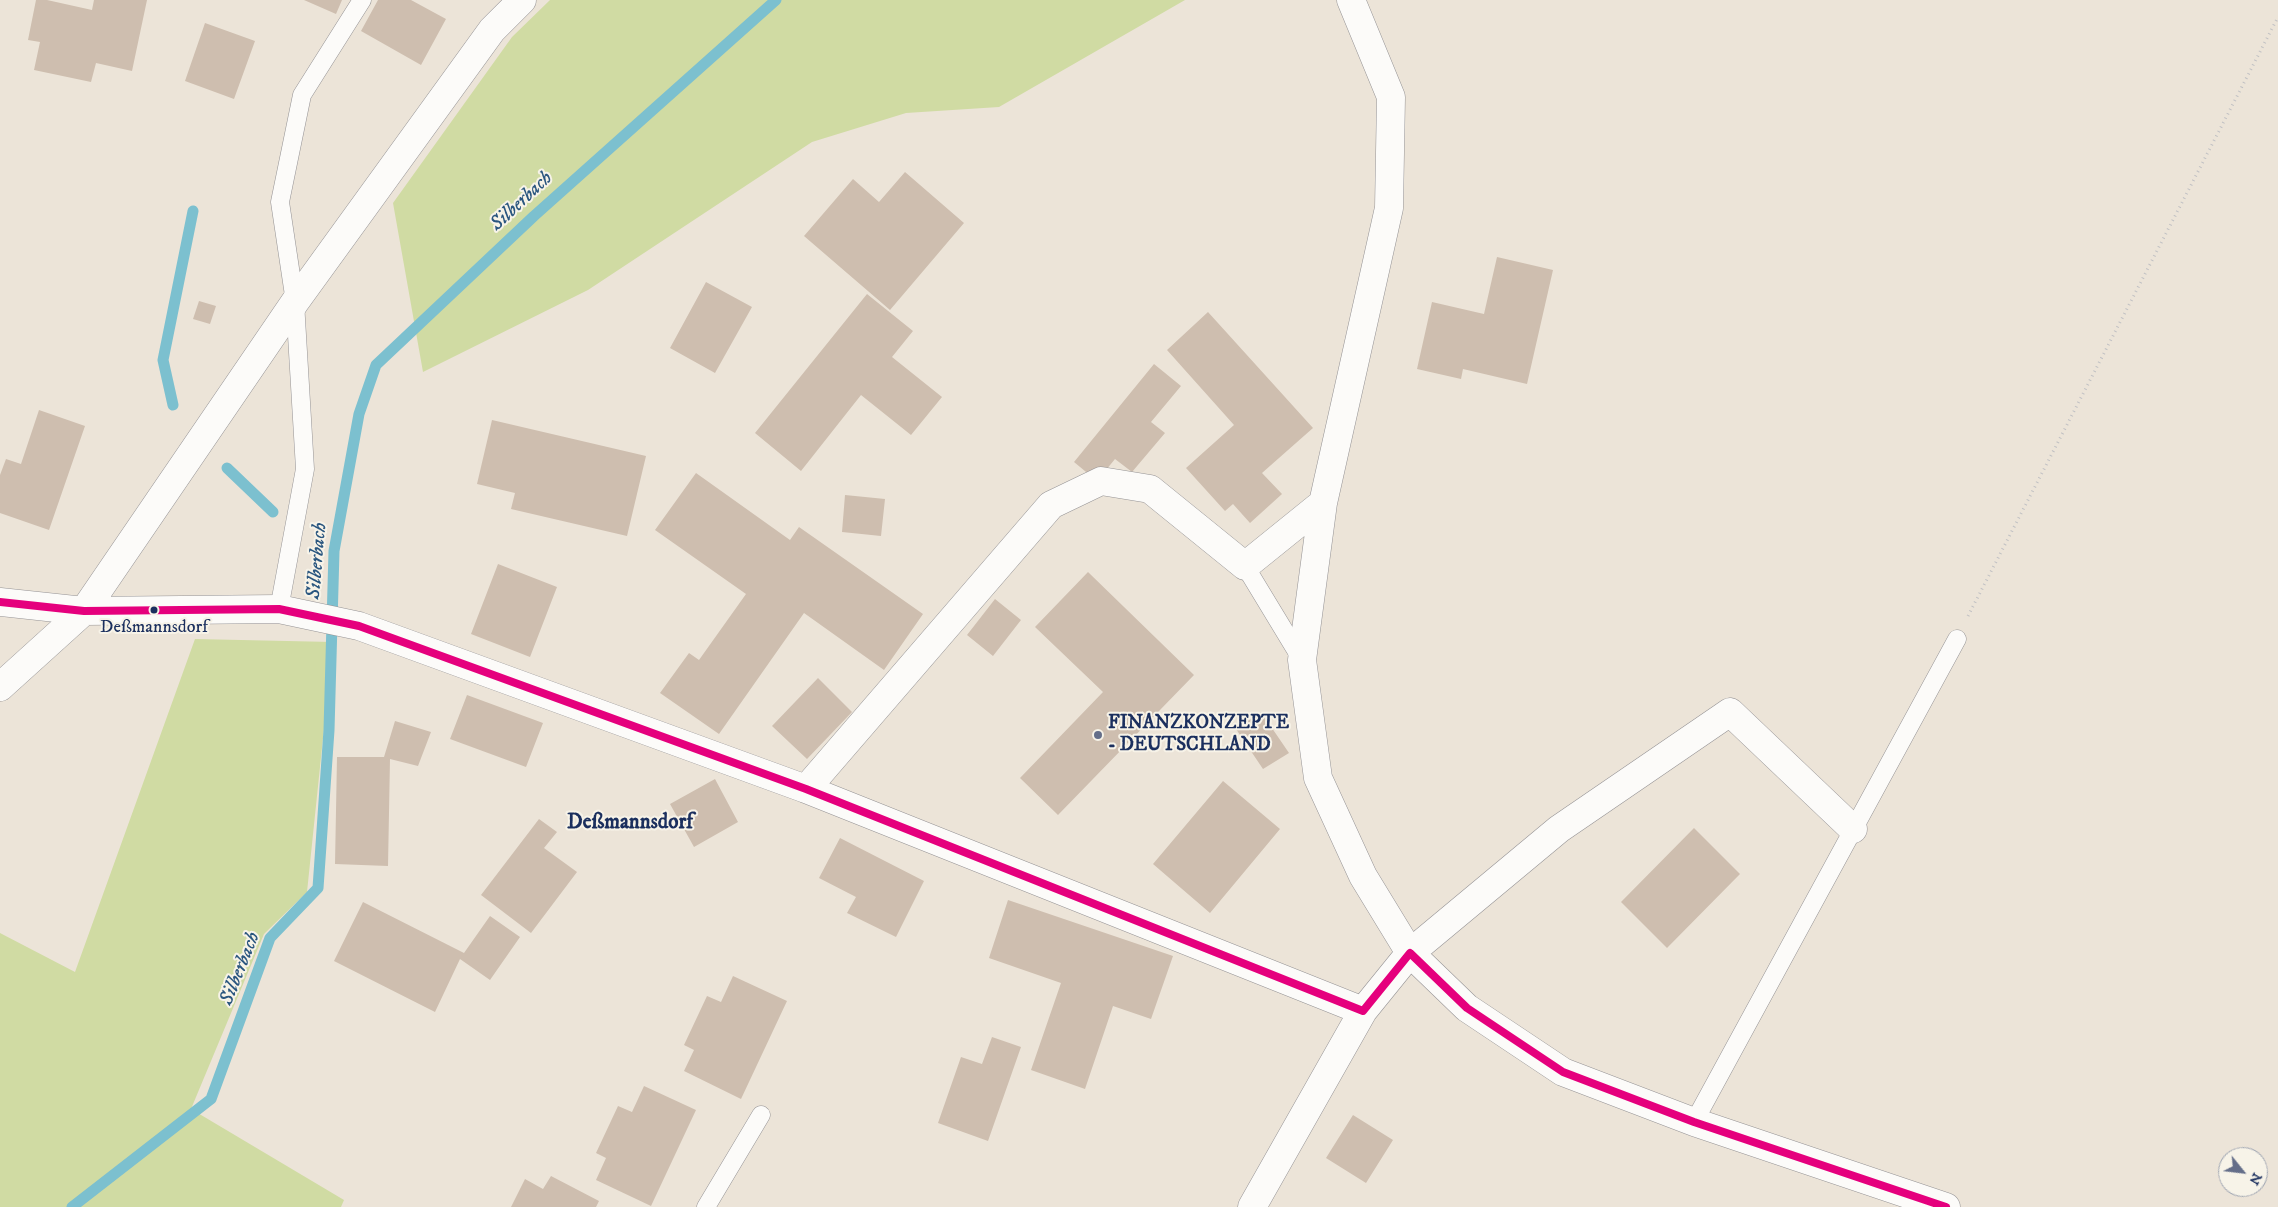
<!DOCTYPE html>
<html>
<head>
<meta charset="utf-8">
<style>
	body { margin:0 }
	#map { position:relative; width:2278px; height:1207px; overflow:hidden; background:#ece4d8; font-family:"IM FELL DW Pica",serif }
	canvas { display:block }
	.north { position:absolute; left:2218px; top:1147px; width:50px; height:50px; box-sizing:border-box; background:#f7f3e8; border:1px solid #9fa5b1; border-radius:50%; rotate:119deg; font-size:14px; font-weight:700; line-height:20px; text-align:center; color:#1b2f5e }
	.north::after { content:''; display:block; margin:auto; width:18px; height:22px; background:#646e89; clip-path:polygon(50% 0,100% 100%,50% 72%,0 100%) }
</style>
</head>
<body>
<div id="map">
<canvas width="2278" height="1207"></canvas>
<div class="north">N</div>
</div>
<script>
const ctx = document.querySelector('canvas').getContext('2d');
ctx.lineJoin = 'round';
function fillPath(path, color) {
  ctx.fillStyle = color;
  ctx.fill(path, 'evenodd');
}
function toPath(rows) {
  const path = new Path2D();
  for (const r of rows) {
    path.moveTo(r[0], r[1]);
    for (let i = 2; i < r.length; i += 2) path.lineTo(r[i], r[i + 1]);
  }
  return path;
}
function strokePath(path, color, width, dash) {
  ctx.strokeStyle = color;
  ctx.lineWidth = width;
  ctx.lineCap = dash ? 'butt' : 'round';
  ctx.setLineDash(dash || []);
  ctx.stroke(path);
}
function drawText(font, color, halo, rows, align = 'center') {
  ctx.font = font + ' "IM FELL DW Pica",serif';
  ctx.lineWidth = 4;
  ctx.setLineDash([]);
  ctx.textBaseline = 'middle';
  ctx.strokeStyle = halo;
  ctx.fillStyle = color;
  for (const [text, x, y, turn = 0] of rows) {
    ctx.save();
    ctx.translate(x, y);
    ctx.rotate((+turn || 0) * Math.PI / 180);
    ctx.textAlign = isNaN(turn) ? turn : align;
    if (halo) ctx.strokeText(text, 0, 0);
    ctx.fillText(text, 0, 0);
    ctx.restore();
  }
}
fillPath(toPath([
	[550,0,1185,0,999,107,906,113,812,142,588,290,423,372,393,203,512,37],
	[195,639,333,642,307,892,264,934,191,1109,344,1200,341,1207,0,1207,0,933,75,972]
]), '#d0dba3');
strokePath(toPath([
	[173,405,163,360,193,211],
	[227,468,273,512],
	[72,1207,211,1099,270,938,318,888,329,730,334,551,359,414,376,365,534,216,776,0]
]), '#7cc0cf', 11);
fillPath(toPath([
	[36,0,47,0,92,10,94,0,147,0,132,71,96,63,91,82,34,70,40,42,28,40],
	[304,0,342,0,336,14],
	[378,0,411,0,446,19,421,65,361,31],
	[205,23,255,41,234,99,185,81],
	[905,172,964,223,890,310,804,236,853,179,879,202],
	[1497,257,1553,270,1527,384,1463,369,1461,379,1417,369,1432,302,1484,314],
	[706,282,752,307,715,373,670,348],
	[867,294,913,331,892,357,942,397,911,435,861,395,801,471,755,433],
	[199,301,216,306,210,324,193,319],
	[1208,312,1313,428,1262,473,1282,494,1250,523,1233,504,1225,511,1186,468,1234,425,1167,350],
	[1154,364,1181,386,1151,422,1165,433,1132,472,1115,459,1097,481,1074,462],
	[39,410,85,426,49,530,0,513,0,475,6,459,21,464],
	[492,420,646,456,627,536,511,509,515,493,477,484],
	[696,473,790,540,799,527,923,614,884,670,804,613,719,734,660,693,689,653,699,660,746,594,655,530],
	[845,495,885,499,881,536,842,532],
	[498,564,557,587,530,657,471,634],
	[1088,572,1194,675,1058,815,1020,778,1103,692,1035,627],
	[995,599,1021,620,993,656,967,635],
	[818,678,852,712,807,759,772,726],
	[467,695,543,723,526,767,450,739],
	[1261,712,1289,753,1263,769,1236,729],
	[395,721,431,732,418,766,390,759,388,866,335,864,337,757,384,757],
	[715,779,738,822,694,847,670,804],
	[1223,781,1280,829,1210,913,1153,864],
	[539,819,557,832,544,848,577,872,531,933,481,895],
	[1694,828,1740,874,1667,948,1621,902],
	[840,838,924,881,896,937,847,913,856,897,819,878],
	[1008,900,1173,956,1151,1019,1113,1006,1085,1089,1031,1070,1061,983,989,958],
	[363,902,464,953,490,916,520,937,490,980,460,959,435,1012,334,961],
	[733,976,787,1001,741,1099,684,1071,694,1050,684,1045,707,996,721,1002],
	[992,1037,1021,1047,988,1141,938,1123,961,1057,982,1064],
	[644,1086,696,1110,651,1206,596,1180,606,1158,596,1153,618,1106,632,1112],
	[1353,1115,1393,1140,1366,1183,1326,1158],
	[551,1176,599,1201,596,1207,511,1207,525,1179,543,1189]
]), '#cebeaf');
const service = toPath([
	[1245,566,1302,660],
	[279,609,305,469,295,302,280,202,302,95,362,0],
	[1694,1122,1957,639],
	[706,1207,761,1115]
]);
const minor = toPath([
	[1351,0,1391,97,1389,208,1323,503,1302,660,1318,778,1363,876,1410,953,1467,1008,1563,1072,1694,1122,1946,1207],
	[0,602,84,611,279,609,359,626,806,789,1363,1011],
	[0,687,84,611,295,302,492,30,522,0],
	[806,789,1051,505,1101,481,1150,489,1245,566,1323,503],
	[1252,1207,1363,1011,1410,953,1559,829,1730,712,1853,829]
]);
strokePath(service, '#959395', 19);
strokePath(minor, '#959395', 29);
strokePath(toPath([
	[1968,616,2278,17]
]), '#c0c0c3', 3, [1, 4]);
strokePath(service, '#fcfbf9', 18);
strokePath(minor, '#fcfbf9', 28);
strokePath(toPath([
	[0,602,84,611,279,609,359,626,806,789,1363,1011,1410,953,1467,1008,1563,1072,1694,1122,1946,1207]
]), '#e5007d', 8);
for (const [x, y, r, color] of [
	[154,610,4.5,"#1b2f5e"],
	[1098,735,5,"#646e89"]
]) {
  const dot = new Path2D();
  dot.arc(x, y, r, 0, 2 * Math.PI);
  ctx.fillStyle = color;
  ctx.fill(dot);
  strokePath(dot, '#f7f3e8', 2);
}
drawText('18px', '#1b2f5e', '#f7f3e8', [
	["Deßmannsdorf",154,628]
]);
drawText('bold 19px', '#1b2f5e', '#f7f3e8', [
	["FINANZKONZEPTE",1108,724],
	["- DEUTSCHLAND",1108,746]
], 'left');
drawText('italic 20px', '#2a567f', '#f7f3e8', [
	["Silberbach",522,202,-43],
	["Silberbach",318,561,-85],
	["Silberbach",241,969,-68]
]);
drawText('bold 21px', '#1b2f5e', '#f7f3e8', [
	["Deßmannsdorf",630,824]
]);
</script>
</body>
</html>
